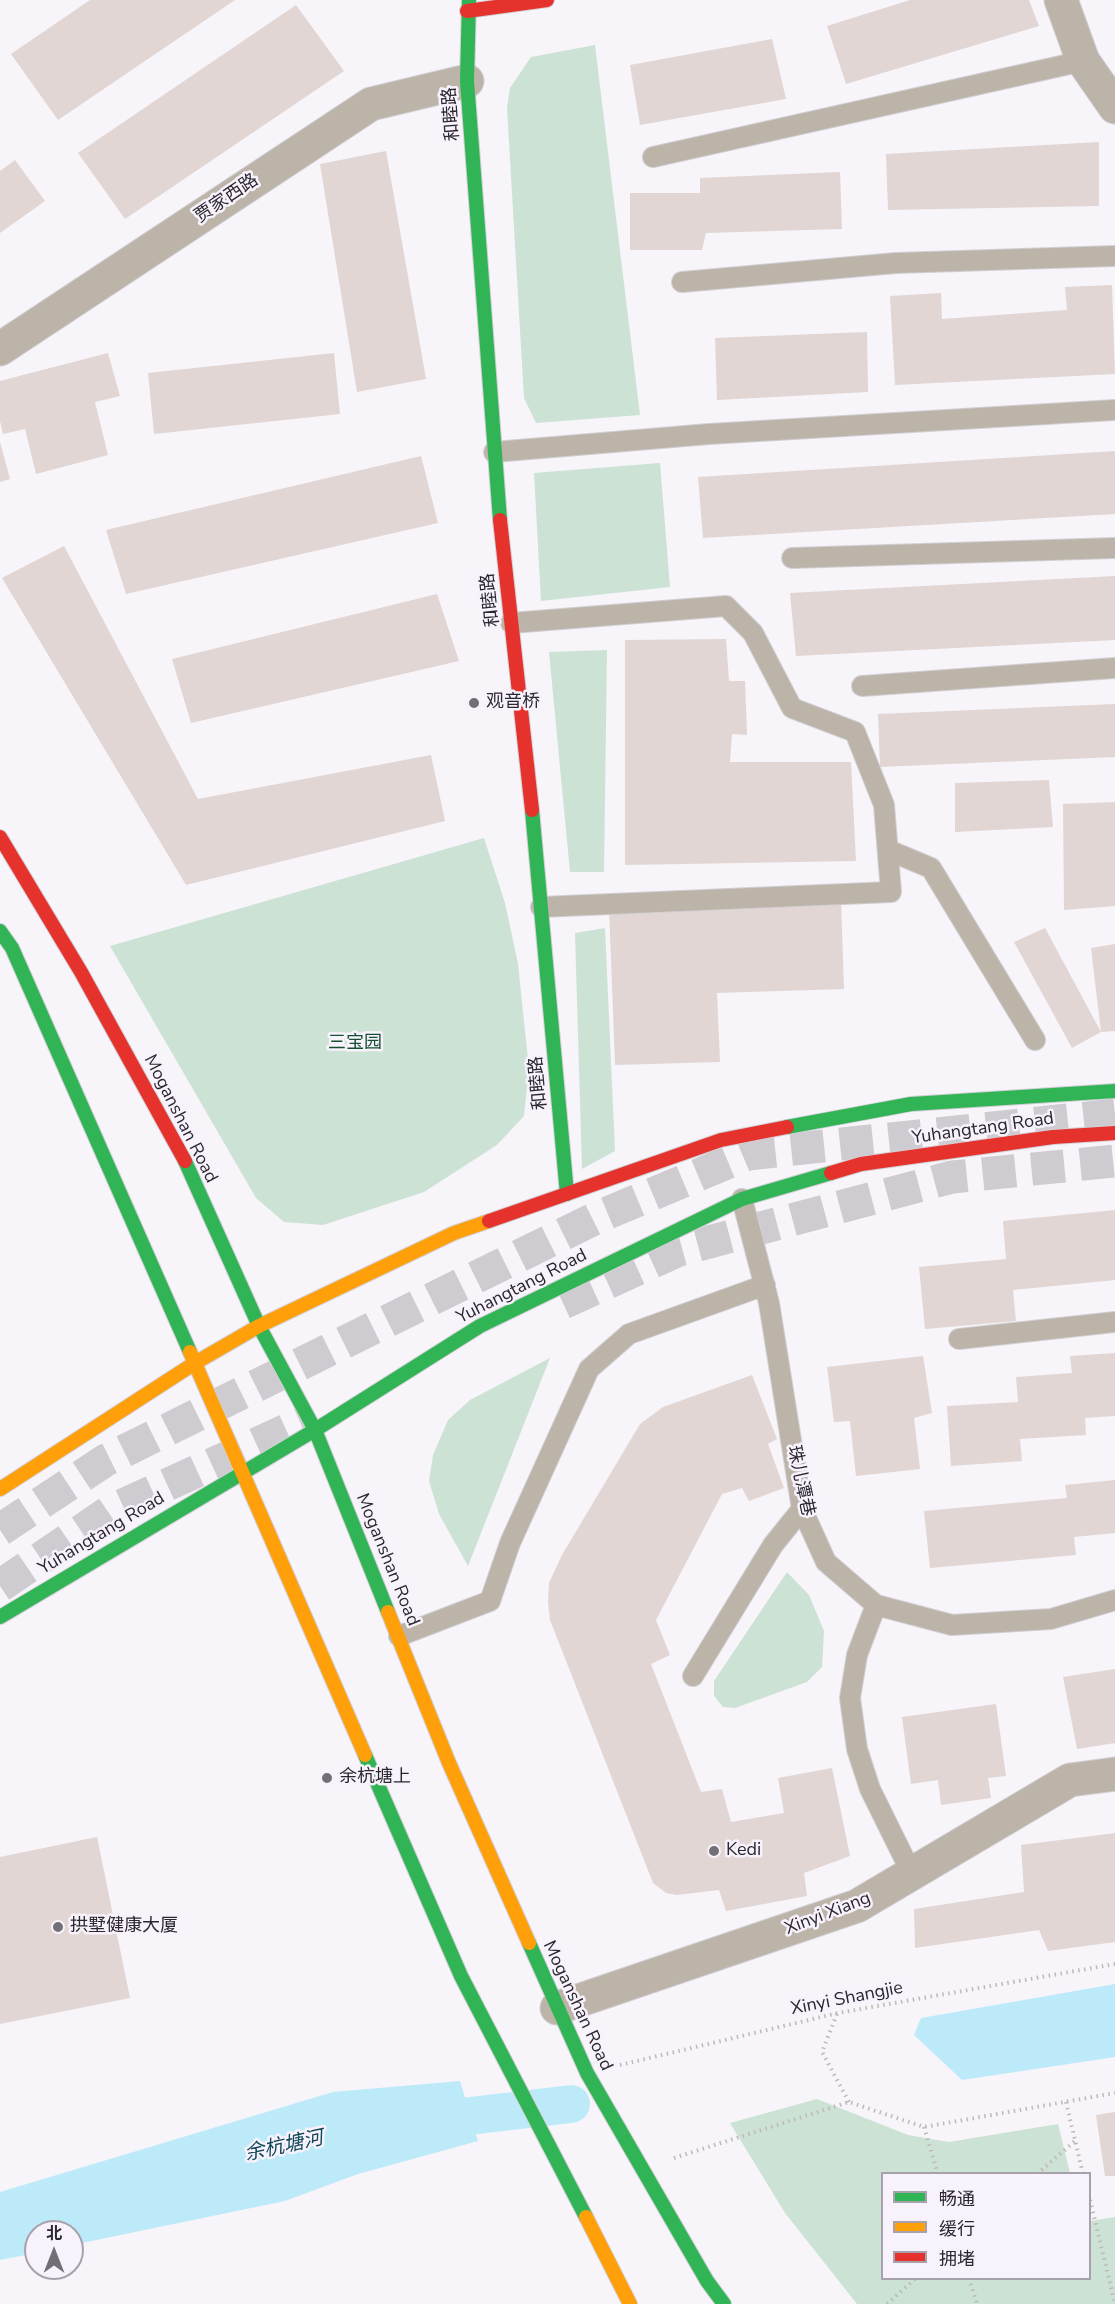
<!DOCTYPE html>
<html>
<head>
<meta charset="utf-8">
<style>
	body { margin:0 }
	#map { position:relative; width:1115px; height:2304px; overflow:hidden; background:#f7f4fa; font-family:"Nunito Sans","Noto Sans SC",sans-serif }
	canvas { display:block }
	.legend { position:absolute; left:881px; top:2172px; width:210px; height:108px; box-sizing:border-box; background:#f8f2fc; border:2px solid #a6a1aa; margin:0; padding:8px 10px; list-style:none; font-size:18px; color:#2c272f }
	.legend li { display:flex; align-items:center; gap:12px; height:30px }
	.legend b { width:30px; border:2px solid #a6a1aa }
	.north { position:absolute; left:24px; top:2220px; width:60px; height:60px; box-sizing:border-box; background:#f8f2fc; border:2px solid #a6a1aa; border-radius:50%; rotate:0deg; font-size:16px; font-weight:700; line-height:24px; text-align:center; color:#2c272f }
	.north::after { content:''; display:block; margin:auto; width:21px; height:27px; background:#736f76; clip-path:polygon(50% 0,100% 100%,50% 72%,0 100%) }
</style>
</head>
<body>
<div id="map">
<canvas width="1115" height="2304"></canvas>
<ul class="legend">
<li><b style="height:8px;background:#30b455"></b>畅通</li>
<li><b style="height:8px;background:#ff9f0a"></b>缓行</li>
<li><b style="height:8px;background:#e5322d"></b>拥堵</li>
</ul>
<div class="north">北</div>
</div>
<script>
const ctx = document.querySelector('canvas').getContext('2d');
ctx.lineJoin = 'round';
function fillPath(path, color) {
  ctx.fillStyle = color;
  ctx.fill(path, 'evenodd');
}
function toPath(rows) {
  const path = new Path2D();
  for (const r of rows) {
    path.moveTo(r[0], r[1]);
    for (let i = 2; i < r.length; i += 2) path.lineTo(r[i], r[i + 1]);
  }
  return path;
}
function strokePath(path, color, width, dash) {
  ctx.strokeStyle = color;
  ctx.lineWidth = width;
  ctx.lineCap = dash ? 'butt' : 'round';
  ctx.setLineDash(dash || []);
  ctx.stroke(path);
}
function drawText(font, color, halo, rows, align = 'center') {
  ctx.font = font + ' "Nunito Sans","Noto Sans SC",sans-serif';
  ctx.lineWidth = 5;
  ctx.setLineDash([]);
  ctx.textBaseline = 'middle';
  ctx.strokeStyle = halo;
  ctx.fillStyle = color;
  for (const [text, x, y, turn = 0] of rows) {
    ctx.save();
    ctx.translate(x, y);
    ctx.rotate((+turn || 0) * Math.PI / 180);
    ctx.textAlign = isNaN(turn) ? turn : align;
    if (halo) ctx.strokeText(text, 0, 0);
    ctx.fillText(text, 0, 0);
    ctx.restore();
  }
}
fillPath(toPath([
	[595,45,640,415,536,423,524,398,507,108,510,88,531,57],
	[660,463,670,587,541,601,534,473],
	[607,650,604,872,570,872,549,652],
	[484,838,505,903,518,964,529,1069,524,1116,497,1145,424,1192,323,1225,284,1222,256,1198,110,946],
	[605,928,615,1151,582,1169,575,933],
	[550,1358,468,1566,439,1514,429,1481,433,1455,448,1420,470,1400],
	[787,1572,809,1595,824,1631,822,1667,807,1682,735,1708,723,1707,714,1696,714,1681],
	[817,2099,908,2135,949,2142,1058,2124,1070,2173,882,2174,882,2278,1090,2278,1090,2221,1115,2217,1115,2304,857,2304,785,2213,730,2123]
]), '#cce2d5');
fillPath(toPath([
	[1115,1984,1115,2057,962,2080,914,2035,921,2018],
	[460,2081,478,2141,358,2174,285,2201,72,2245,72,2232,36,2232,36,2253,0,2260,0,2192,333,2092]
]), '#bdeaf9');
strokePath(toPath([
	[419,2122,571,2104]
]), '#bdeaf9', 38);
fillPath(toPath([
	[90,0,235,0,58,120,11,54],
	[910,0,1029,0,1039,26,846,84,827,26],
	[296,5,344,71,125,219,78,153],
	[772,39,786,99,640,125,630,65],
	[1099,142,1099,206,888,210,886,154],
	[386,151,426,379,357,392,320,164],
	[15,160,45,201,0,233,0,171],
	[840,172,842,229,706,233,702,250,630,250,630,193,700,193,700,178],
	[1112,285,1115,374,895,385,890,296,941,293,942,319,1067,310,1065,287],
	[867,332,868,392,717,400,715,338],
	[108,353,120,396,95,402,108,455,36,474,25,429,3,434,0,421,0,381],
	[334,353,340,414,154,434,148,373],
	[0,442,10,479,0,482],
	[1115,451,1115,514,703,538,698,477],
	[421,456,438,523,126,594,106,530],
	[64,546,198,799,431,755,445,821,186,885,2,578],
	[1115,576,1115,640,796,656,790,593],
	[437,594,459,661,191,723,172,659],
	[726,639,729,681,745,681,747,735,732,734,730,762,851,762,856,861,625,865,625,640],
	[1115,704,1115,757,880,767,878,714],
	[1049,780,1053,827,955,832,955,783],
	[1115,802,1115,906,1064,910,1063,804],
	[841,900,844,989,717,993,720,1062,615,1065,609,907],
	[1045,928,1101,1032,1091,948,1115,944,1115,1031,1101,1032,1072,1048,1014,942],
	[1115,1210,1115,1280,1013,1290,1016,1321,925,1329,919,1267,1006,1259,1003,1221],
	[1115,1353,1115,1416,1085,1418,1086,1435,1020,1439,1022,1461,951,1466,947,1406,1018,1402,1016,1377,1072,1373,1070,1356],
	[923,1356,932,1413,914,1418,920,1469,856,1476,850,1421,834,1422,827,1367],
	[752,1375,777,1439,768,1444,784,1488,749,1501,742,1488,722,1494,656,1620,670,1655,651,1664,701,1792,722,1789,731,1822,784,1813,778,1778,832,1768,850,1856,804,1873,807,1896,726,1911,719,1890,677,1895,666,1893,653,1883,550,1620,548,1602,549,1583,562,1555,640,1424,663,1407],
	[1115,1480,1115,1533,1074,1537,1076,1555,930,1568,924,1511,1067,1498,1065,1485],
	[1115,1669,1115,1743,1077,1749,1063,1677],
	[996,1704,1006,1776,988,1778,991,1798,941,1805,938,1780,911,1784,902,1717],
	[1115,1833,1115,1942,1048,1951,1039,1930,915,1948,914,1909,1024,1892,1021,1845],
	[97,1837,130,1998,0,2024,0,1857],
	[1115,2112,1115,2176,1105,2176,1096,2115]
]), '#e1d6d3');
strokePath(toPath([
	[563,1303,679,1250,952,1177,1115,1161],
	[0,1530,106,1460,598,1217,748,1154,1115,1115],
	[0,1586,112,1510,309,1420]
]), '#cecbd1', 33, [33, 16]);
const lane = toPath([
	[653,157,1083,61],
	[682,282,896,263,1115,256],
	[494,452,709,434,1115,410],
	[792,558,1115,548],
	[511,623,726,606,753,633,792,708,855,732,884,805,891,892,541,907],
	[862,686,1115,668],
	[888,850,931,868,1035,1040],
	[742,1199,769,1303,802,1509,826,1562,876,1605,952,1625,1051,1619,1115,1600],
	[959,1339,1115,1322],
	[876,1605,857,1655,850,1698,857,1749,870,1789,912,1874],
	[399,1636,490,1601,510,1543,589,1369,629,1334,765,1285],
	[693,1676,773,1545,802,1509]
]);
const street = toPath([
	[1061,0,1083,61,1115,107],
	[0,349,371,104,467,81],
	[557,2008,857,1906,1070,1780,1115,1774]
]);
const fast = toPath([
	[469,0,467,81,500,520],
	[532,810,567,1194],
	[0,931,12,948,190,1352],
	[787,1127,911,1104,1115,1091],
	[185,1161,259,1326,315,1430,388,1612],
	[315,1430,480,1326,742,1199,831,1173],
	[0,1617,315,1430],
	[365,1755,461,1976,586,2217],
	[529,1943,587,2073,707,2281,724,2304]
]);
const slow = toPath([
	[259,1326,454,1233,489,1221],
	[190,1352,365,1755],
	[0,1489,195,1363,259,1326],
	[388,1612,449,1763,529,1943],
	[586,2217,630,2304]
]);
const jam = toPath([
	[467,11,547,0],
	[500,520,532,810],
	[0,837,81,972,185,1161],
	[831,1173,861,1164,1053,1137,1115,1133],
	[489,1221,721,1140,787,1127]
]);
strokePath(lane, '#d2d0d5', 22);
strokePath(street, '#d2d0d5', 35);
strokePath(fast, '#d2d0d5', 16);
strokePath(slow, '#d2d0d5', 16);
strokePath(jam, '#d2d0d5', 16);
strokePath(toPath([
	[837,2014,822,2052,849,2102],
	[620,2065,838,2013,1115,1964],
	[1066,2102,1083,2174],
	[924,2127,938,2174],
	[674,2158,849,2102,924,2127,1115,2093],
	[1037,2174,1075,2141],
	[1090,2200,1115,2304],
	[969,2278,977,2304],
	[887,2304,916,2278]
]), '#bfb9b5', 4, [1.5, 4.5]);
strokePath(lane, '#bcb4a9', 20);
strokePath(street, '#bcb4a9', 33);
strokePath(fast, '#30b455', 14);
strokePath(slow, '#ff9f0a', 14);
strokePath(jam, '#e5322d', 14);
for (const [x, y, r, color] of [
	[474,703,6,"#736f76"],
	[327,1778,6,"#736f76"],
	[714,1851,6,"#736f76"],
	[58,1927,6,"#736f76"]
]) {
  const dot = new Path2D();
  dot.arc(x, y, r, 0, 2 * Math.PI);
  ctx.fillStyle = color;
  ctx.fill(dot);
  strokePath(dot, '#f8f2fc', 2);
}
drawText('18px', '#2c272f', '#f8f2fc', [
	["和睦路",452,114,-94],
	["贾家西路",227,199,-34],
	["和睦路",491,600,-96],
	["和睦路",539,1083,-95],
	["Moganshan Road",180,1119,63],
	["Yuhangtang Road",983,1129,-8],
	["Yuhangtang Road",522,1287,-27],
	["珠儿潭巷",800,1481,78],
	["Yuhangtang Road",102,1534,-31],
	["Moganshan Road",387,1560,68],
	["Xinyi Xiang",828,1914,-21],
	["Xinyi Shangjie",847,1999,-11],
	["Moganshan Road",577,2006,65]
]);
drawText('18px', '#2c272f', '#f8f2fc', [
	["观音桥",486,703],
	["余杭塘上",339,1778],
	["Kedi",726,1851],
	["拱墅健康大厦",70,1927]
], 'left');
drawText('18px', '#144f30', '#f8f2fc', [
	["三宝园",355,1044]
]);
drawText('italic 20px', '#0f4856', '#f8f2fc', [
	["余杭塘河",284,2147,-12]
]);
</script>
</body>
</html>
